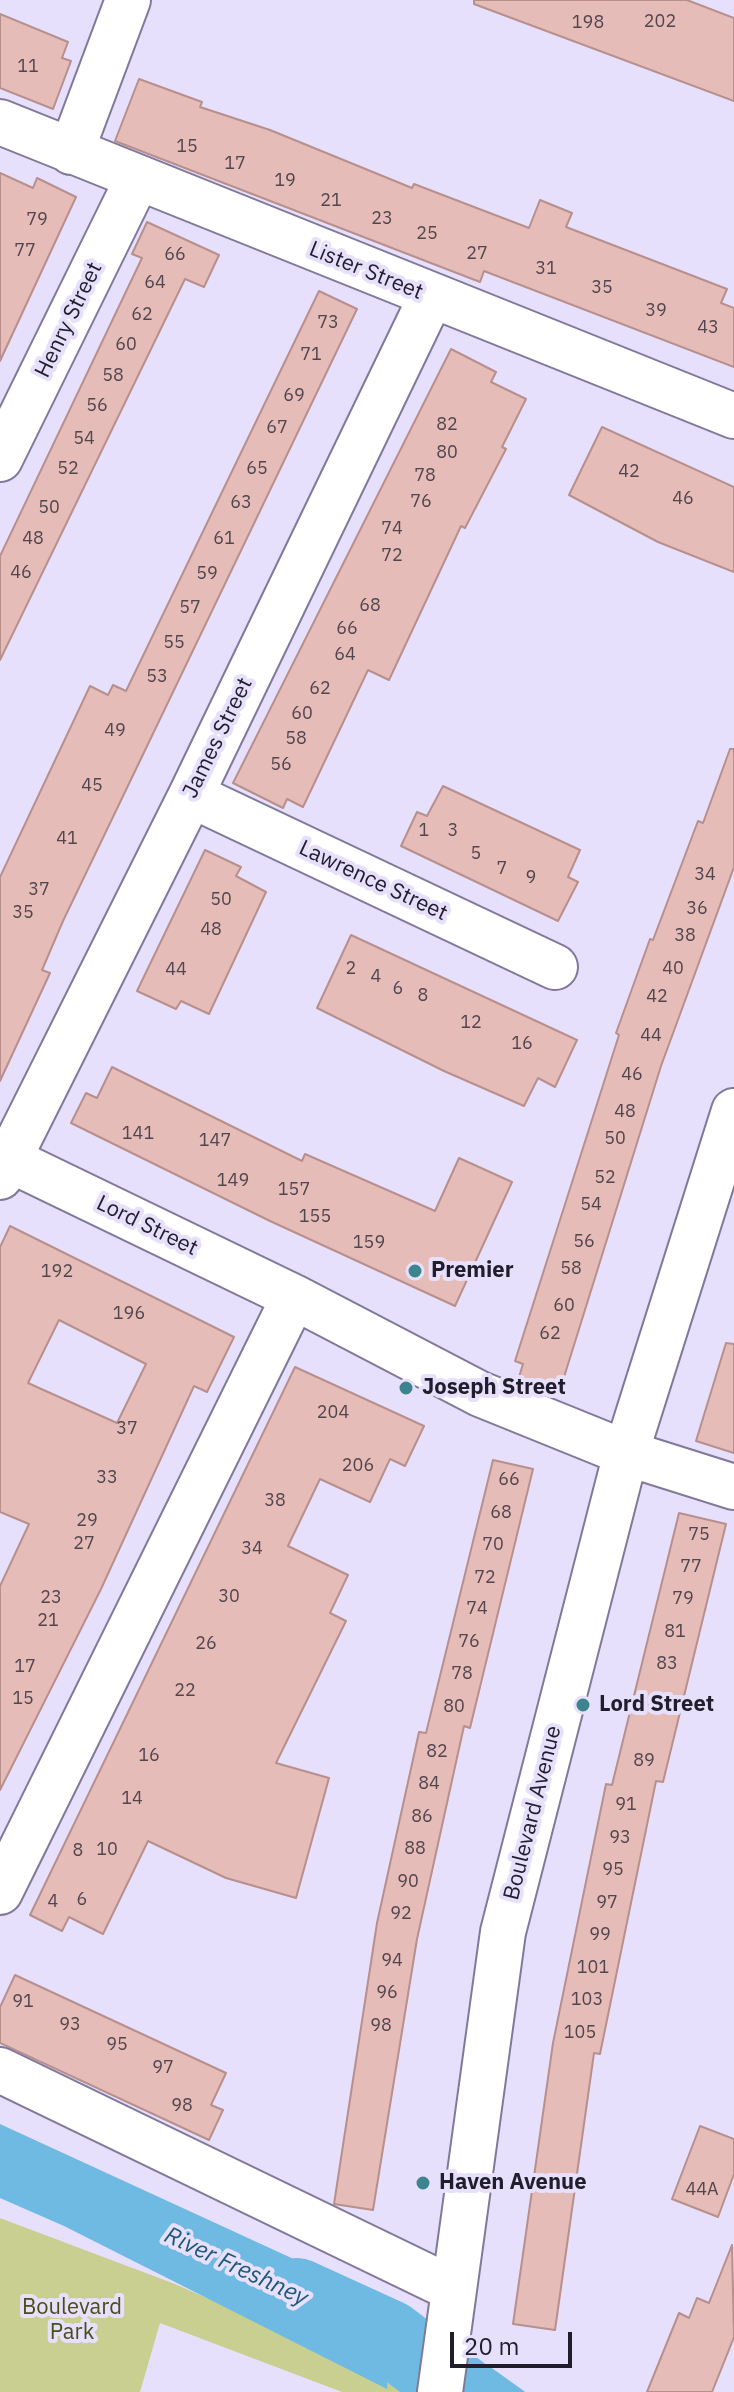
<!DOCTYPE html>
<html>
<head>
<meta charset="utf-8">
<style>
	body { margin:0 }
	#map { position:relative; width:734px; height:2392px; overflow:hidden; background:#e7e0fd; font-family:"IBM Plex Sans",sans-serif }
	canvas { display:block }
	.scale { position:absolute; left:450px; top:2332px; width:122px; height:36px; box-sizing:border-box; border:4px solid #211e2b; border-top:0; padding-left:10px; font-size:24px; line-height:28px; white-space:nowrap; color:#211e2b; -webkit-text-stroke:6px #e7e0fd; paint-order:stroke }
</style>
</head>
<body>
<div id="map">
<canvas width="734" height="2392"></canvas>
<div class="scale">20 m</div>
</div>
<script>
const ctx = document.querySelector('canvas').getContext('2d');
ctx.lineJoin = 'round';
function fillPath(path, color) {
  ctx.fillStyle = color;
  ctx.fill(path, 'evenodd');
}
function toPath(rows) {
  const path = new Path2D();
  for (const r of rows) {
    path.moveTo(r[0], r[1]);
    for (let i = 2; i < r.length; i += 2) path.lineTo(r[i], r[i + 1]);
  }
  return path;
}
function strokePath(path, color, width, dash) {
  ctx.strokeStyle = color;
  ctx.lineWidth = width;
  ctx.lineCap = dash ? 'butt' : 'round';
  ctx.setLineDash(dash || []);
  ctx.stroke(path);
}
function drawText(font, color, halo, rows, align = 'center') {
  ctx.font = font + ' "IBM Plex Sans",sans-serif';
  ctx.lineWidth = 8;
  ctx.setLineDash([]);
  ctx.textBaseline = 'middle';
  ctx.strokeStyle = halo;
  ctx.fillStyle = color;
  for (const [text, x, y, turn = 0] of rows) {
    ctx.save();
    ctx.translate(x, y);
    ctx.rotate((+turn || 0) * Math.PI / 180);
    ctx.textAlign = isNaN(turn) ? turn : align;
    if (halo) ctx.strokeText(text, 0, 0);
    ctx.fillText(text, 0, 0);
    ctx.restore();
  }
}
fillPath(toPath([
	[0,2218,175,2284,421,2392,342,2392,160,2323,140,2392,0,2392]
]), '#c9cf90');
fillPath(toPath([
	[0,2124,385,2301,392,2315,387,2389,64,2226,0,2198],
	[489,2366,524,2391,525,2392,485,2392]
]), '#6fbae3');
strokePath(toPath([
	[297,2295,389,2337,461,2392]
]), '#6fbae3', 74);
const building = toPath([
	[474,0,687,0,734,18,734,101,474,4,474,0],
	[0,14,68,42,62,58,71,61,53,109,0,88,0,14],
	[139,79,202,102,200,107,270,130,412,188,414,184,529,228,540,200,572,213,566,227,727,289,721,303,734,308,734,367,484,271,480,282,115,141,139,79],
	[0,173,33,188,37,178,76,197,0,361,0,173],
	[147,222,219,255,204,287,185,279,0,660,0,556,142,258,132,254,147,222],
	[319,291,357,309,63,921,42,970,50,973,0,1081,0,877,90,686,108,695,113,685,126,691,319,291],
	[451,349,496,372,491,382,526,399,502,447,506,449,465,528,461,526,389,680,368,670,303,807,287,799,283,808,233,783,451,349],
	[602,427,734,487,734,572,658,542,569,495,602,427],
	[730,749,734,749,734,867,661,1066,560,1390,519,1377,523,1364,515,1361,619,1035,616,1033,650,939,653,940,698,821,703,823,730,749],
	[443,786,580,850,568,877,578,882,558,921,401,846,417,812,427,816,443,786],
	[205,850,241,867,236,876,266,892,209,1014,181,1001,176,1009,137,991,205,850],
	[351,935,577,1040,555,1087,538,1078,524,1106,444,1071,317,1008,351,935],
	[112,1067,302,1161,305,1154,435,1211,459,1158,512,1182,455,1306,270,1221,71,1123,86,1093,97,1098,112,1067],
	[10,1226,234,1337,207,1392,194,1386,101,1589,0,1790,0,1586,29,1524,0,1512,0,1247,10,1226],
	[59,1320,146,1364,117,1423,28,1383,59,1320],
	[726,1343,734,1344,734,1453,696,1441,726,1343],
	[295,1367,424,1426,405,1466,390,1459,370,1502,320,1479,288,1546,348,1575,330,1613,346,1621,276,1763,329,1778,296,1898,226,1878,148,1841,103,1934,69,1917,62,1931,30,1915,295,1367],
	[493,1460,533,1469,470,1728,464,1726,417,1939,373,2210,334,2204,377,1923,419,1732,426,1733,493,1460],
	[679,1513,726,1524,663,1782,656,1781,600,2054,594,2053,555,2330,513,2324,553,2043,606,1784,612,1785,679,1513],
	[15,1975,226,2073,211,2105,223,2110,209,2140,0,2043,0,2007,15,1975],
	[700,2126,734,2139,734,2174,718,2217,672,2199,700,2126],
	[732,2245,734,2337,712,2392,647,2392,679,2313,689,2318,697,2298,709,2303,732,2245]
]);
fillPath(building, '#e6bcb8');
strokePath(building, '#b78f8c', 2);
const minor = toPath([
	[0,122,734,416],
	[71,152,128,0],
	[0,459,137,180],
	[191,795,555,967],
	[0,1155,294,1297,480,1394,626,1453,734,1487],
	[0,1177,191,795,431,297],
	[0,1892,294,1297],
	[0,2070,453,2289]
]);
const tertiary = toPath([
	[440,2392,503,1932,626,1453,734,1111]
]);
strokePath(minor, '#817999', 48);
strokePath(tertiary, '#817999', 48);
strokePath(minor, '#fff', 44);
strokePath(tertiary, '#fff', 44);
for (const [x, y, r, color] of [
	[415,1271,8,"#3e848f"],
	[406,1388,8,"#3e848f"],
	[583,1705,8,"#3e848f"],
	[423,2183,8,"#3e848f"]
]) {
  const dot = new Path2D();
  dot.arc(x, y, r, 0, 2 * Math.PI);
  ctx.fillStyle = color;
  ctx.fill(dot);
  strokePath(dot, '#e7e0fd', 3);
}
drawText('18px', '#52464e', null, [
	["202",660,22],
	["198",588,23],
	["11",28,67],
	["15",187,147],
	["17",235,164],
	["19",285,181],
	["21",331,201],
	["23",382,219],
	["79",37,220],
	["25",427,234],
	["77",25,251],
	["27",477,254],
	["66",175,255],
	["31",546,269],
	["64",155,283],
	["35",602,288],
	["39",656,311],
	["62",142,315],
	["73",328,323],
	["43",708,328],
	["60",126,345],
	["71",311,355],
	["58",113,376],
	["69",294,396],
	["56",97,406],
	["82",447,425],
	["67",277,428],
	["54",84,439],
	["80",447,453],
	["52",68,469],
	["65",257,469],
	["42",629,472],
	["78",425,476],
	["46",683,499],
	["76",421,502],
	["63",241,503],
	["50",49,508],
	["74",392,529],
	["48",33,539],
	["61",224,539],
	["72",392,556],
	["46",21,573],
	["59",207,574],
	["68",370,606],
	["57",190,608],
	["66",347,629],
	["55",174,643],
	["64",345,655],
	["53",157,677],
	["62",320,689],
	["60",302,714],
	["49",115,731],
	["58",296,739],
	["56",281,765],
	["45",92,786],
	["1",424,831],
	["3",453,831],
	["41",67,839],
	["5",476,854],
	["7",502,869],
	["34",705,875],
	["9",531,878],
	["37",39,890],
	["50",221,900],
	["36",697,909],
	["35",23,913],
	["48",211,930],
	["38",685,936],
	["2",351,969],
	["40",673,969],
	["44",176,970],
	["4",376,977],
	["6",398,989],
	["8",423,996],
	["42",657,997],
	["12",471,1023],
	["44",651,1036],
	["16",522,1044],
	["46",632,1075],
	["48",625,1112],
	["141",138,1134],
	["50",615,1139],
	["147",215,1141],
	["52",605,1178],
	["149",233,1181],
	["157",294,1190],
	["54",591,1205],
	["155",315,1217],
	["56",584,1242],
	["159",369,1243],
	["58",571,1269],
	["192",57,1272],
	["60",564,1306],
	["196",129,1314],
	["62",550,1334],
	["204",333,1413],
	["37",127,1429],
	["206",358,1466],
	["33",107,1478],
	["66",509,1480],
	["38",275,1501],
	["68",501,1513],
	["29",87,1521],
	["75",699,1535],
	["27",84,1544],
	["70",493,1545],
	["34",252,1549],
	["77",691,1567],
	["72",485,1578],
	["30",229,1597],
	["23",51,1598],
	["79",683,1599],
	["74",477,1609],
	["21",48,1621],
	["81",675,1632],
	["76",469,1642],
	["26",206,1644],
	["83",667,1664],
	["17",25,1667],
	["78",462,1674],
	["22",185,1691],
	["15",23,1699],
	["80",454,1707],
	["82",437,1752],
	["16",149,1756],
	["89",644,1761],
	["84",429,1784],
	["14",132,1799],
	["91",626,1805],
	["86",422,1817],
	["93",620,1838],
	["88",415,1849],
	["10",107,1850],
	["8",78,1851],
	["95",613,1870],
	["90",408,1882],
	["6",82,1900],
	["4",53,1902],
	["97",607,1903],
	["92",401,1914],
	["99",600,1935],
	["94",392,1961],
	["101",593,1968],
	["96",387,1993],
	["103",587,2000],
	["91",23,2002],
	["93",70,2025],
	["98",381,2026],
	["105",580,2033],
	["95",117,2045],
	["97",163,2068],
	["98",182,2106],
	["44A",702,2190]
]);
drawText('22px', '#211e2b', '#e7e0fd', [
	["Lister Street",366,271,22],
	["Henry Street",69,320,-64],
	["James Street",218,738,-64],
	["Lawrence Street",373,881,25],
	["Lord Street",147,1226,26],
	["Boulevard Avenue",533,1813,-76]
]);
drawText('bold 22px', '#211e2b', '#e7e0fd', [
	["Premier",431,1271],
	["Joseph Street",422,1388],
	["Lord Street",599,1705],
	["Haven Avenue",439,2183]
], 'left');
drawText('22px', '#494d16', '#e7e0fd', [
	["Boulevard",72,2308],
	["Park",72,2333]
]);
drawText('italic 24px', '#1f5976', '#e7e0fd', [
	["River Freshney",236,2267,25]
]);
</script>
</body>
</html>
